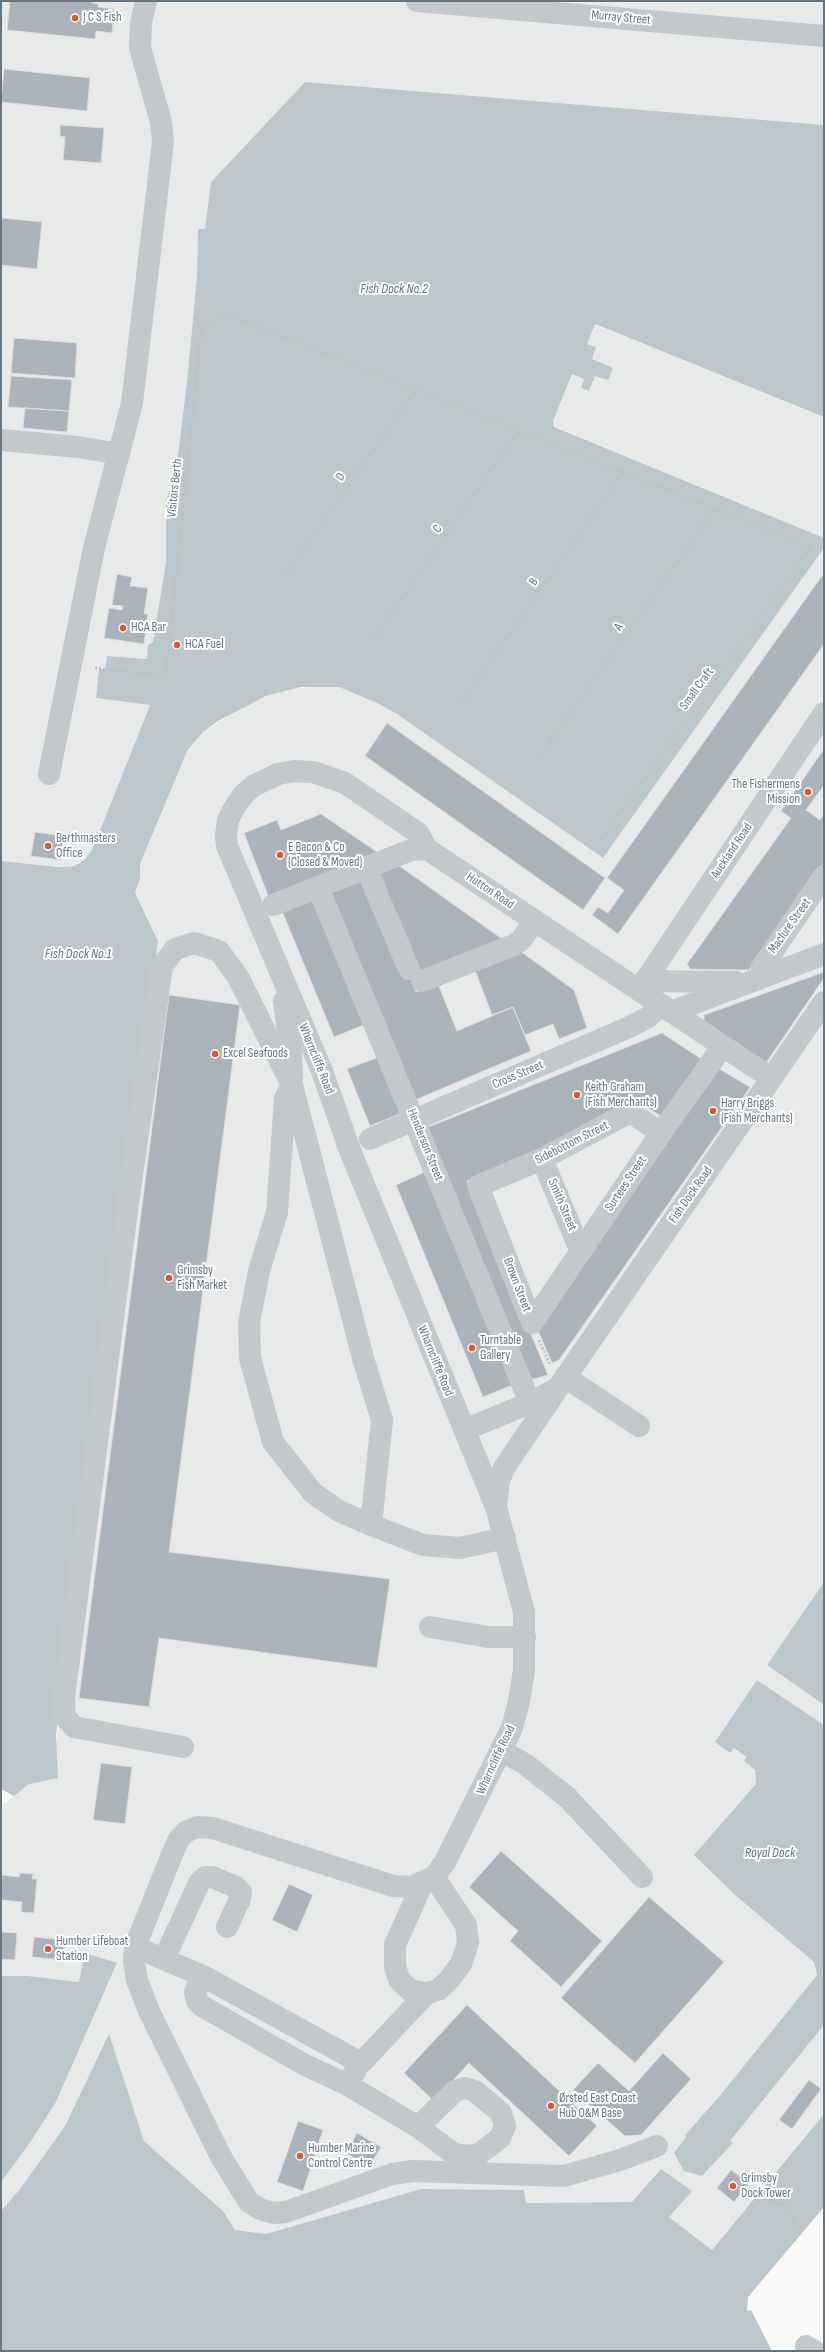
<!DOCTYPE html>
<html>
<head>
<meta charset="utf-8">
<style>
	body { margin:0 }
	#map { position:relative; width:825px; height:2352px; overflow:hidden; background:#fafaf8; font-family:"Sofia Sans Condensed",sans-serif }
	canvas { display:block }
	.frame { position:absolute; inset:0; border:2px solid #657683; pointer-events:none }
</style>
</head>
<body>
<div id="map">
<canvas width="825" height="2352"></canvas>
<div class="frame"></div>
</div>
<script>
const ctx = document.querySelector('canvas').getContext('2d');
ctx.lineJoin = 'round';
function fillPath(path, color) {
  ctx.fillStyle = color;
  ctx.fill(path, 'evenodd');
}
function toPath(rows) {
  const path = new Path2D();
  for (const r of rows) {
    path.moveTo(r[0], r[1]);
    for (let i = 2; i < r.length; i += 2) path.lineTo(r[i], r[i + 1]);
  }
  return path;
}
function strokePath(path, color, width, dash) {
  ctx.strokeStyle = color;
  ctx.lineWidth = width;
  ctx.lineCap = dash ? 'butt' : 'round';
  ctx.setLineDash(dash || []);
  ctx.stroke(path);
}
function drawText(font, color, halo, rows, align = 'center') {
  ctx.font = font + ' "Sofia Sans Condensed",sans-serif';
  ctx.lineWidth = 4;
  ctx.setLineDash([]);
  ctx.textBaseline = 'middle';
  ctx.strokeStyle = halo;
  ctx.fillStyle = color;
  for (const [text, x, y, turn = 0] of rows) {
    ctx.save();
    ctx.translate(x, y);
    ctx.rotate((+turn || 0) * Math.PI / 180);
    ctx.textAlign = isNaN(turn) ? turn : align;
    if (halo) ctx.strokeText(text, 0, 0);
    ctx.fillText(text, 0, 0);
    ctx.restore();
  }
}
fillPath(toPath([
	[1,1,824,1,824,125,305,82,211,182,205,229,198,229,197,276,187,382,176,471,166,501,166,562,153,643,148,645,147,659,107,656,105,669,99,669,96,698,150,705,93,848,84,859,75,866,58,867,1,861],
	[594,324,824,417,824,538,554,427,553,421,572,374,577,376,590,345,587,344],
	[824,548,824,1582,767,1665,824,1705,824,1725,757,1680,730,1753,734,1748,746,1758,744,1761,755,1770,756,1784,695,1855,734,1894,814,1962,817,1975,718,2098,685,2135,702,2176,732,2143,730,2141,824,2025,824,2114,712,2250,669,2217,632,2202,526,2203,524,2190,421,2189,266,2234,235,2230,223,2211,144,2141,109,2035,65,2126,20,2189,1,2211,1,2182,27,2147,56,2102,117,1964,79,1982,28,1976,1,1976,1,1806,29,1784,56,1746,158,941,135,893,140,879,140,864,180,765,187,751,203,732,247,704,284,690,321,686,339,687,377,703,397,714,603,858]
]), '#e8e9e9');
fillPath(toPath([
	[305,82,824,125,824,417,595,324,587,344,596,347,592,359,613,368,608,380,595,376,589,391,581,388,584,379,572,374,553,421,554,427,824,538,824,548,603,858,397,714,377,703,339,687,301,687,266,696,218,721,203,732,187,751,140,864,140,879,135,893,158,941,56,1735,58,1778,29,1784,14,1796,1,1789,1,861,58,867,75,866,85,859,93,848,150,705,96,698,99,669,105,669,107,656,147,659,148,645,153,642,166,562,166,501,176,471,187,382,197,276,198,229,205,229,211,182],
	[824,1582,824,1705,767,1665],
	[757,1680,824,1725,824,2025,730,2141,733,2143,702,2176,684,2171,674,2153,686,2137,685,2135,718,2098,817,1975,814,1962,734,1894,694,1855,756,1784,755,1770,744,1761,746,1757,734,1748,730,1753,715,1742],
	[85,1953,117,1963,56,2102,27,2147,1,2182,1,1976,28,1976,79,1982],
	[109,2034,144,2141,223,2211,235,2230,266,2234,421,2189,524,2190,526,2203,632,2202,661,2169,692,2191,669,2217,712,2250,824,2114,824,2207,748,2297,747,2311,751,2310,772,2351,1,2351,1,2211,20,2189,65,2126]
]), '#bbc7cb');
const building = toPath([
	[10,1,87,1,98,4,98,7,114,9,113,17,98,16,97,19,113,21,112,33,96,31,95,39,7,30,10,1],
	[4,69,90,78,87,111,1,102,4,69],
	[60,125,104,128,101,163,63,160,65,137,60,136,60,125],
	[1,218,42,222,37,269,1,265,1,218],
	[14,338,77,343,75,378,11,373,14,338],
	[11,376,72,380,69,411,8,407,11,376],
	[25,408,69,411,67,432,23,428,25,408],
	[824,573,824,644,618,934,592,915,598,907,608,913,624,890,607,878,824,573],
	[117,574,132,577,130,586,148,588,144,614,148,614,144,644,104,638,109,608,122,610,123,606,112,605,117,574],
	[387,723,605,878,583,910,365,756,387,723],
	[824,749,824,785,806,810,820,820,824,814,824,863,749,970,690,969,687,964,791,818,781,811,824,749],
	[321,814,377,852,269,898,244,833,277,820,281,830,321,814],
	[35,832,64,836,60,860,31,856,35,832],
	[398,865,505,941,419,973,377,872,398,865],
	[361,878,404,979,410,977,416,992,438,984,457,1031,513,1007,531,1051,415,1100,328,891,361,878],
	[313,897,366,1024,334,1037,282,911,313,897],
	[520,951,574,990,587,1028,559,1039,553,1024,525,1035,513,1007,492,1015,475,970,520,951],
	[824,972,824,978,766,1063,704,1023,704,1015,824,972],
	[169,995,240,1005,169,1552,390,1579,377,1668,159,1638,149,1707,79,1698,169,995],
	[662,1033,703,1060,664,1118,634,1099,540,1150,467,1181,548,1375,534,1379,528,1378,426,1128,662,1033],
	[379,1057,402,1113,370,1126,347,1069,379,1057],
	[716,1067,750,1087,559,1360,552,1363,536,1326,716,1067],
	[427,1171,515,1384,483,1397,396,1185,427,1171],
	[101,1763,132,1767,125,1824,93,1820,101,1763],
	[501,1851,602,1941,561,1987,510,1941,518,1931,469,1887,501,1851],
	[20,1873,33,1874,32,1879,37,1879,34,1913,21,1912,22,1902,1,1900,2,1875,19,1877,20,1873],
	[289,1884,313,1895,297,1932,272,1920,289,1884],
	[649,1897,724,1962,635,2063,561,1998,649,1897],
	[1,1932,17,1933,15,1960,1,1959,1,1932],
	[34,1937,65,1940,63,1960,32,1957,34,1937],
	[467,2005,597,2126,569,2156,469,2063,434,2101,404,2073,467,2005],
	[663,2053,691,2079,641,2135,625,2136,573,2090,598,2063,629,2091,663,2053],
	[809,2080,821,2089,792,2129,779,2120,809,2080],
	[298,2121,323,2130,303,2191,277,2182,298,2121],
	[357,2133,381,2147,369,2167,346,2153,357,2133],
	[731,2170,749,2183,734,2202,717,2188,731,2170]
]);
fillPath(building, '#aab3b9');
strokePath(building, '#dcdcda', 1);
strokePath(toPath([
	[284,577,416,390],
	[373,640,519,430],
	[95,668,166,676,201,331,226,314,811,547,599,842],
	[462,702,623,472],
	[539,757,715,509],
	[539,1340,550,1365],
	[755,2197,787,2206,801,2235]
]), '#bbbfc2', 2.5, [2, 2]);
strokePath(toPath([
	[417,1,824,36],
	[1,440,78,447,119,454],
	[49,774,94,548,132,403,163,142,161,122,140,48,141,23,146,1],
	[366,868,409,969],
	[318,887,530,1403],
	[273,905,411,850,427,849],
	[762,977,762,967,824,876],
	[422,981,514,945,521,940,535,921],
	[645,981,736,982],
	[639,990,824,713],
	[284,1001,291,1055,292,1078],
	[671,1012,824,954],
	[370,1139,627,1028,647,1018,662,1005],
	[542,1159,581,1252],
	[532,1323,478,1186,542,1159,630,1112,661,1133],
	[532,1323,661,1133,723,1046],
	[565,1377,639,1426],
	[464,1430,530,1403,558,1388,824,1002],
	[496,1506,499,1481,504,1468,556,1391],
	[371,1525,382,1420,363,1358,292,1085,285,1099,277,1212,259,1271,249,1323,250,1358,273,1442,313,1493,339,1511,371,1525,423,1545,460,1548,505,1538],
	[430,1627,488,1637,525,1637],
	[183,1747,74,1727,65,1717,64,1698,128,1203,162,966,175,949,194,943,219,951,238,977,292,1085],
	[502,1751,525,1764,568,1798,642,1877],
	[422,1884,395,1945,395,1966,399,1980,410,1990,427,1993,438,1990,448,1981,461,1964,468,1943,466,1925,434,1877],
	[135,1947,203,1976,361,2063,427,1993],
	[164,1959,199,1883,205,1877,212,1877,236,1887,241,1892,240,1899,227,1927],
	[203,1976,195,1992,197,2001,202,2006,305,2065,346,2084,355,2072],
	[346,2084,418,2127,454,2154,468,2156,479,2154,500,2138,505,2126,501,2113,475,2091,465,2088,455,2091,418,2127],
	[657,2146,620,2160,564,2176,413,2171,392,2174,286,2212,274,2213,260,2209,249,2202,221,2157,149,2011,137,1980,134,1961,135,1947,173,1852,179,1839,187,1831,198,1827,213,1828,393,1886,411,1887,434,1877,445,1862,512,1728,519,1701,524,1670,524,1612,496,1507,349,1148,322,1071,227,846,226,835,228,820,234,808,243,795,253,786,278,774,294,771,313,772,345,783,418,833,427,849,771,1078],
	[806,2346,815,2351]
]), '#c3c8cc', 22);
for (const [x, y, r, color] of [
	[75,18,4,"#e4572e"],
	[123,628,4,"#e4572e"],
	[177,645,4,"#e4572e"],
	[808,792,4,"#e4572e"],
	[48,846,4,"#e4572e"],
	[280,855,4,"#e4572e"],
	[215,1054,4,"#e4572e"],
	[577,1095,4,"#e4572e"],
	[713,1111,4,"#e4572e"],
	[169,1278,4,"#e4572e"],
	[472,1348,4,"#e4572e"],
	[48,1949,4,"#e4572e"],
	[551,2106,4,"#e4572e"],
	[300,2156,4,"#e4572e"],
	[733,2186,4,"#e4572e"]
]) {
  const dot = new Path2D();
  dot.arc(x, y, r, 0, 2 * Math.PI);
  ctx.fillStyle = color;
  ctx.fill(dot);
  strokePath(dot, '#fff', 1.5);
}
drawText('13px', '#657683', '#fff', [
	["J C S Fish",83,18],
	["HCA Bar",131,628],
	["HCA Fuel",185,645],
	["The Fishermens",800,785,"right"],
	["Mission",800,800,"right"],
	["Berthmasters",56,839],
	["Office",56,854],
	["E Bacon & Co",288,848],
	["(Closed & Moved)",288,863],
	["Excel Seafoods",223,1054],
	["Keith Graham",585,1088],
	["(Fish Merchants)",585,1103],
	["Harry Briggs",721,1104],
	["(Fish Merchants)",721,1119],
	["Grimsby",177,1271],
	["Fish Market",177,1286],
	["Turntable",480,1341],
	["Gallery",480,1356],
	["Humber Lifeboat",56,1942],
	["Station",56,1957],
	["Ørsted East Coast",559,2099],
	["Hub O&M Base",559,2114],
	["Humber Marine",308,2149],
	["Control Centre",308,2164],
	["Grimsby",741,2179],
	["Dock Tower",741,2194]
], 'left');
drawText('13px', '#657683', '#fff', [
	["Murray Street",621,18,5],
	["D",341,477,-55],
	["Visitors Berth",175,488,-84],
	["C",438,529,-55],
	["B",534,582,-55],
	["A",619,627,-55],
	["Small Craft",697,689,-54],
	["Auckland Road",732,851,-56],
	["Hutton Road",490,891,34],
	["Maclure Street",790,926,-55],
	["Wharncliffe Road",316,1059,68],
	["Cross Street",518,1075,-23],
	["Sidebottom Street",572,1143,-27],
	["Henderson Street",425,1145,68],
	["Surtees Street",626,1184,-56],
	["Fish Dock Road",691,1195,-55],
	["Smith Street",562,1205,67],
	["Brown Street",517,1285,69],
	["Wharncliffe Road",435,1361,68],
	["Wharncliffe Road",496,1760,-65]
]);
drawText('italic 14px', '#60757c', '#fff', [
	["Fish Dock No.2",394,289],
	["Fish Dock No.1",78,954],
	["Royal Dock",770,1853]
]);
</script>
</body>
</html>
